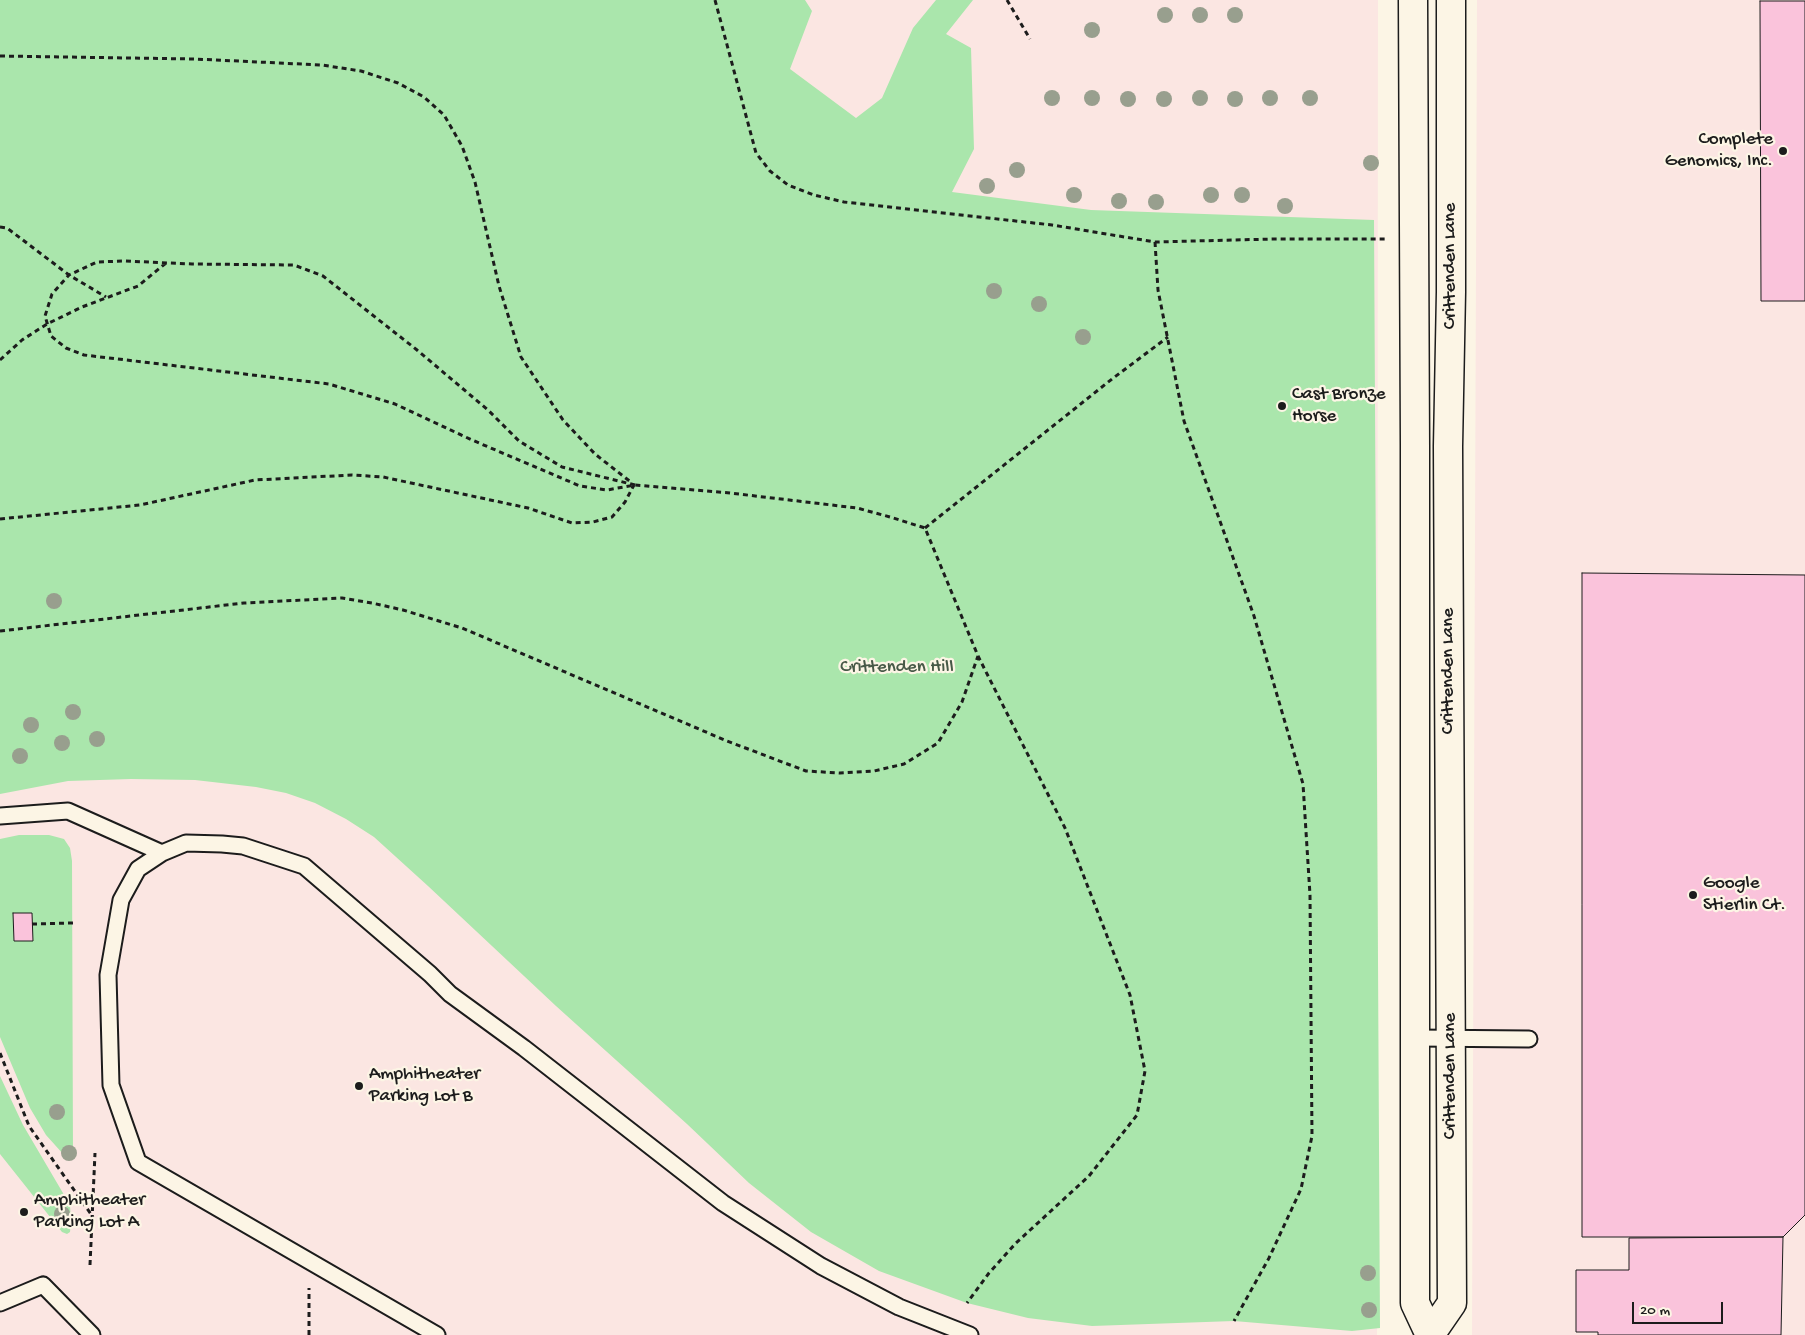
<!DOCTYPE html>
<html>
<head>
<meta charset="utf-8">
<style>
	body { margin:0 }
	#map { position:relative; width:1805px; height:1335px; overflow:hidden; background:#fcf5e5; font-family:"Gochi Hand",sans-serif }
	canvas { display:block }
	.scale { position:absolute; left:1632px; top:1302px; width:91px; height:22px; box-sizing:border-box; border:2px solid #1c1c1c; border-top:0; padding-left:6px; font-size:15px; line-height:18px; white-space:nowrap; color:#1c1c1c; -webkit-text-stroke:4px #fcf5e5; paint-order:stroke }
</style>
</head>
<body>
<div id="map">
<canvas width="1805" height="1335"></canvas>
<div class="scale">20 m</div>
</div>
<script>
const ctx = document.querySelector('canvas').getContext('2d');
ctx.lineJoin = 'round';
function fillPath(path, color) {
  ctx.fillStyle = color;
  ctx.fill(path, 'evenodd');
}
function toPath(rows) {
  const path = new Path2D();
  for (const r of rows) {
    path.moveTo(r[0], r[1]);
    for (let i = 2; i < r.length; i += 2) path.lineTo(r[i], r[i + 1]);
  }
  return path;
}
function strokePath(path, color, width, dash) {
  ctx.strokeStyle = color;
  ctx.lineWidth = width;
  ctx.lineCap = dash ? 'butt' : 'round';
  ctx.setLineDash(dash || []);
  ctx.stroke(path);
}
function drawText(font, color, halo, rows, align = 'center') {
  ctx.font = font + ' "Gochi Hand",sans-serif';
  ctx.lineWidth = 4.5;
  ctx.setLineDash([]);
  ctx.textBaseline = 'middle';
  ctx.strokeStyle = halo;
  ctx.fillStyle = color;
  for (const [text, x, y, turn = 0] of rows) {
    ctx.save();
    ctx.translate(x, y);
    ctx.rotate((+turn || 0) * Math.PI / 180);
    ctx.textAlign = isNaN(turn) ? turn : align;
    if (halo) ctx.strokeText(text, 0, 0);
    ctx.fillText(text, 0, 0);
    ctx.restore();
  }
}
fillPath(toPath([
	[0,0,1378,0,1377,1335,0,1335],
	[1477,0,1805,0,1805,1335,1472,1335]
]), '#fbe6e2');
fillPath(toPath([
	[0,0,805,0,812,11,790,69,856,118,882,98,913,28,936,0,973,0,946,34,971,48,974,149,952,192,1091,210,1374,220,1380,1328,1352,1331,1234,1321,1092,1326,1028,1318,967,1303,879,1271,811,1232,749,1183,687,1124,556,1006,428,886,374,837,346,819,315,803,286,793,256,787,195,780,131,779,68,781,0,794],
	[19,835,49,835,64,839,70,848,72,861,73,1157,71,1159,64,1155,46,1135,30,1108,0,1037,0,839],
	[0,1076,23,1125,70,1205,71,1222,70,1232,67,1234,62,1232,0,1154]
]), '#aae6ac');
const building = toPath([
	[1760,1,1805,1,1805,301,1761,301,1760,1],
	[1582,573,1805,575,1805,1215,1783,1237,1582,1237,1582,573],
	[13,913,32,913,33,941,14,941,13,913],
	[1783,1237,1781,1335,1598,1335,1598,1332,1576,1332,1576,1270,1629,1270,1629,1238,1783,1237]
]);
fillPath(building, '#fac3db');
strokePath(building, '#1c1c1c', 1);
const lane = toPath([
	[0,816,68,811,162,853],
	[1415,1038,1529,1039],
	[0,1303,43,1285,92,1335],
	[437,1335,138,1162,111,1085,108,975,121,900,138,869,162,853,186,843,222,844,243,846,304,866,430,974,450,994,524,1048,723,1203,821,1266,899,1307,970,1335]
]);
const secondary = toPath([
	[1413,0,1415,445,1415,1303,1430,1335],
	[1430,1335,1452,1303,1448,446,1451,292,1451,0]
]);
strokePath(lane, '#1c1c1c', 19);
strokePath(secondary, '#1c1c1c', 31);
strokePath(toPath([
	[715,0,756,153,770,171,788,185,814,195,844,202,1052,225,1155,242,1274,239,1386,239],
	[1007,0,1030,39],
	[0,56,194,59,322,65,361,71,398,83,424,97,444,115,462,146,475,182,499,286,521,357,563,420,595,454,632,483],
	[0,227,7,228,69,275,106,297],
	[1155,242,1158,290,1184,421,1254,616,1303,784,1310,895,1312,1136,1301,1189,1269,1258,1234,1321],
	[0,360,22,340,47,324,82,307,138,286,166,263],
	[635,485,562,467,519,441,488,410,417,350,323,276,294,265,192,264,125,261,97,262,69,275,52,294,45,316,51,336,66,348,84,355,329,384,395,404,472,440,580,486,607,490,635,485,730,493,857,508,890,517,925,528,978,656,1065,828,1130,995,1145,1071,1137,1115,1089,1176,1016,1243,989,1273,967,1303],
	[0,519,140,505,255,480,352,475,383,477,528,508,572,523,593,522,612,517,625,502,634,485],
	[925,528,1112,379,1168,337],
	[0,631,244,603,342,598,372,603,403,610,462,628,727,741,806,771,840,773,874,771,904,764,938,743,962,702,978,656],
	[32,924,73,923],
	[0,1053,29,1126,93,1217],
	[90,1265,95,1153],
	[309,1335,309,1288]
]), '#1c1c1c', 3, [5, 4]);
strokePath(lane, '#fcf5e5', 15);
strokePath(secondary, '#fcf5e5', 28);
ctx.fillStyle = '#989f8e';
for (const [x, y] of [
	[1165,15],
	[1200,15],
	[1235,15],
	[1092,30],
	[1052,98],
	[1092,98],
	[1200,98],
	[1270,98],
	[1310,98],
	[1128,99],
	[1164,99],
	[1235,99],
	[1371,163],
	[1017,170],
	[987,186],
	[1074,195],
	[1211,195],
	[1242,195],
	[1119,201],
	[1156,202],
	[1285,206],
	[994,291],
	[1039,304],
	[1083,337],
	[54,601],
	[73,712],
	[31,725],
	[97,739],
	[62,743],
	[20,756],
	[57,1112],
	[69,1153],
	[62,1214],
	[1368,1273],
	[1369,1310]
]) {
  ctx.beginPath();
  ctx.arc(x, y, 8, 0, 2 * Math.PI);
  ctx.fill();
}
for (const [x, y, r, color] of [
	[1783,151,5,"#1c1c1c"],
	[1282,406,5,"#1c1c1c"],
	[1693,895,5,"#1c1c1c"],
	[359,1086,5,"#1c1c1c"],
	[24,1212,5,"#1c1c1c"]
]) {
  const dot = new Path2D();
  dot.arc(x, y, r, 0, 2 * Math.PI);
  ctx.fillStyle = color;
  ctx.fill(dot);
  strokePath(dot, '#fcf5e5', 2);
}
drawText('19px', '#1c1c1c', '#fcf5e5', [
	["Complete",1773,140,"right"],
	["Genomics, Inc.",1773,162,"right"],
	["Cast Bronze",1292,395],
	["Horse",1292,417],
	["Google",1703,884],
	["Stierlin Ct.",1703,906],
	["Amphitheater",369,1075],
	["Parking Lot B",369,1097],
	["Amphitheater",34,1201],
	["Parking Lot A",34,1223]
], 'left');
drawText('19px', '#1c1c1c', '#fcf5e5', [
	["Crittenden Lane",1451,266,-90],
	["Crittenden Lane",1449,671,-90],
	["Crittenden Lane",1451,1076,-90]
]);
drawText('19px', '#475947', '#fcf5e5', [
	["Crittenden Hill",897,668]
]);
</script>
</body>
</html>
